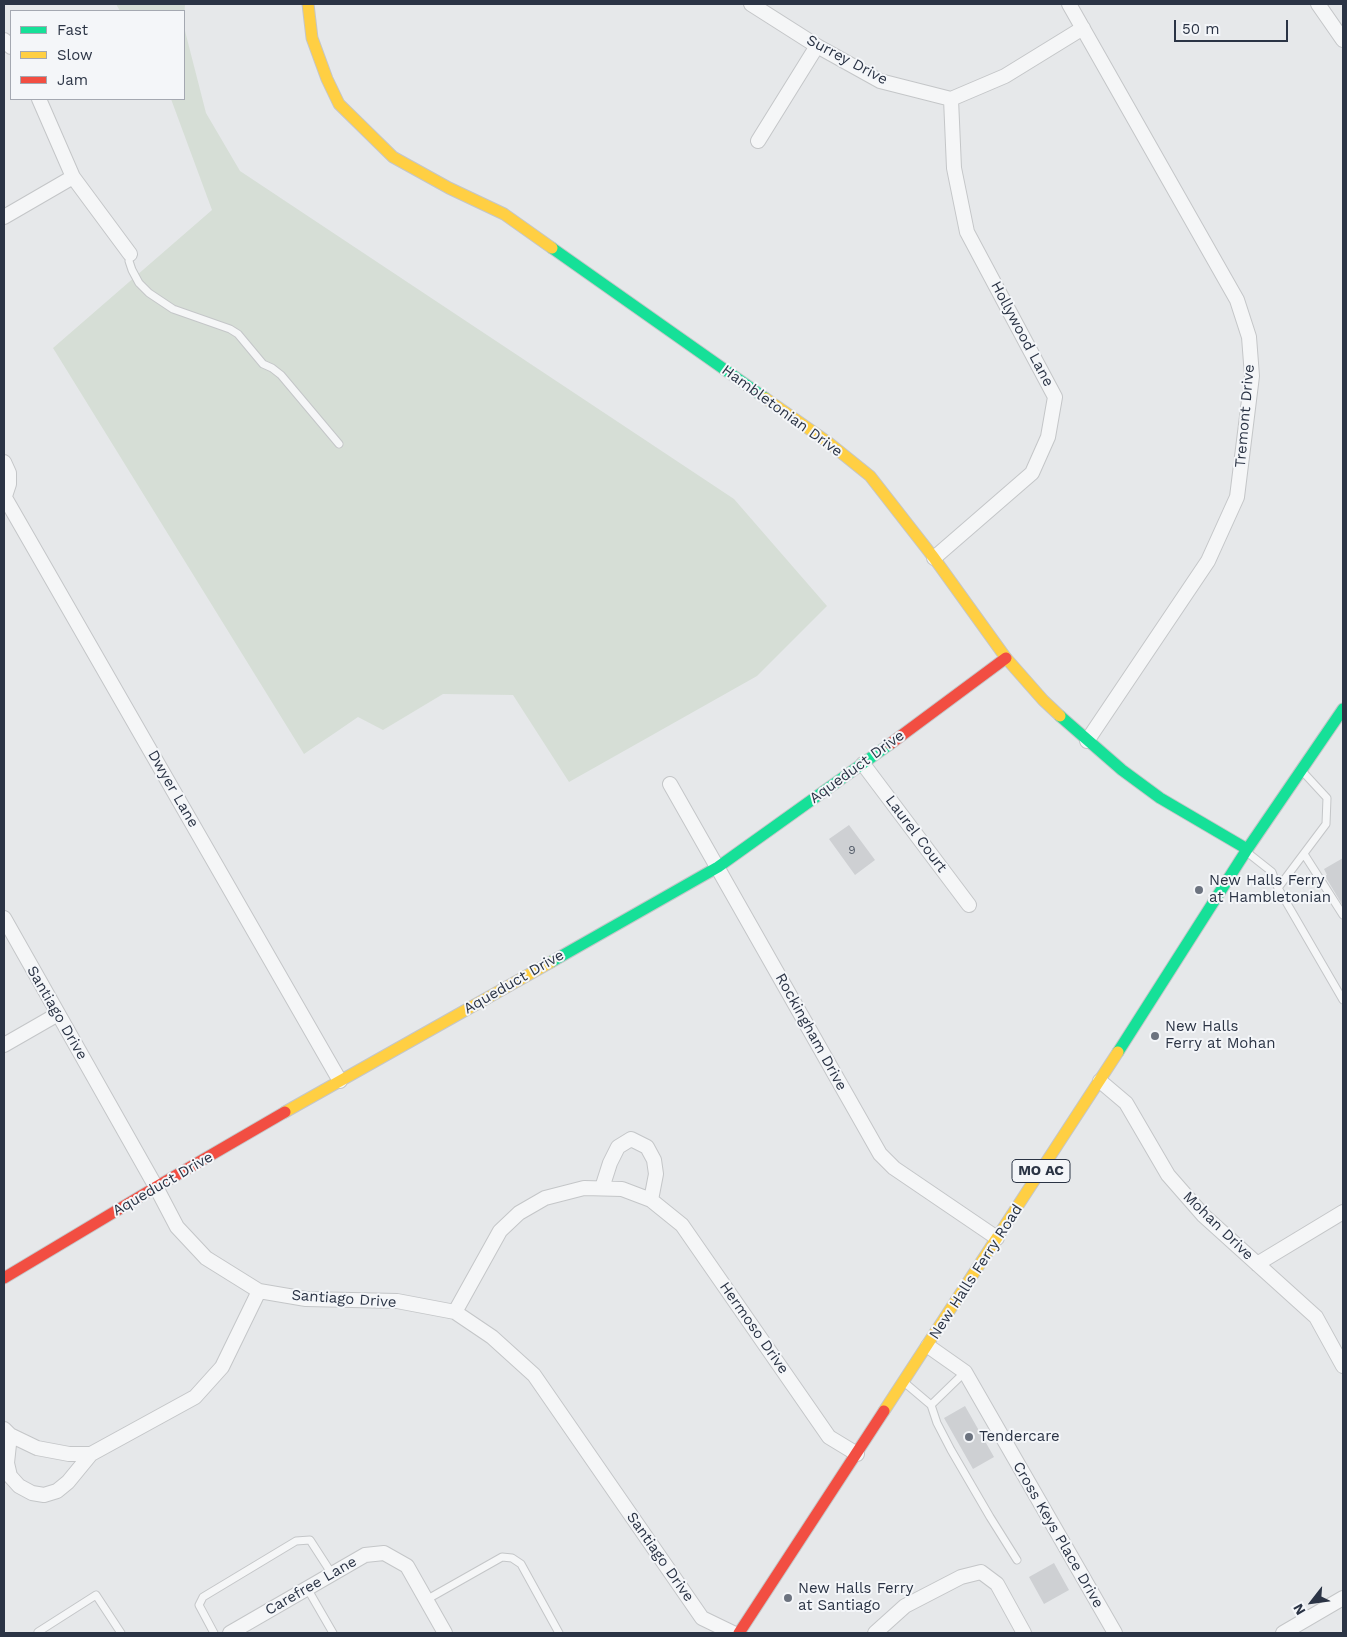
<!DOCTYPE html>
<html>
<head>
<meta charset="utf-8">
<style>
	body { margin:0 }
	#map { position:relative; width:1347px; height:1637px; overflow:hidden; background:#e6e8ea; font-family:"Work Sans",sans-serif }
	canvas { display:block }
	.frame { position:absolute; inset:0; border:5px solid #2b3445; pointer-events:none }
	.legend { position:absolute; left:10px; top:10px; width:175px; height:90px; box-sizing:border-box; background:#f4f6f9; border:1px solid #a4a8b1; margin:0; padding:6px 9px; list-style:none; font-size:15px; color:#2b3445 }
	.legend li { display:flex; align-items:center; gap:10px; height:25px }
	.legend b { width:25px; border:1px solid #a4a8b1 }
	.north { position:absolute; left:1287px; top:1577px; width:50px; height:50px; -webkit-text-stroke:4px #f4f6f9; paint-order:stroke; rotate:240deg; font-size:14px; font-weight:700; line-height:20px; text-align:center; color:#2b3445 }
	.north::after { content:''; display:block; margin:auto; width:18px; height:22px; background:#2b3445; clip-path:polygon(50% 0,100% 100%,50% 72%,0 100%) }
	.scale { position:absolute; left:1174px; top:20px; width:114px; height:22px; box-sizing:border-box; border:2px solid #2b3445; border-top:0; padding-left:6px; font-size:15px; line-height:18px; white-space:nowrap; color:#2b3445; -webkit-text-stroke:4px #f4f6f9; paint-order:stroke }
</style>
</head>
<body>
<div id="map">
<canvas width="1347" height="1637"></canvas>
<div class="frame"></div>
<ul class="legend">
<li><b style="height:6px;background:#16e098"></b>Fast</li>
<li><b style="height:6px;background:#ffcf43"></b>Slow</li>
<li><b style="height:6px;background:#f24e42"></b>Jam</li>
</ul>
<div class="north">N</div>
<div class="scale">50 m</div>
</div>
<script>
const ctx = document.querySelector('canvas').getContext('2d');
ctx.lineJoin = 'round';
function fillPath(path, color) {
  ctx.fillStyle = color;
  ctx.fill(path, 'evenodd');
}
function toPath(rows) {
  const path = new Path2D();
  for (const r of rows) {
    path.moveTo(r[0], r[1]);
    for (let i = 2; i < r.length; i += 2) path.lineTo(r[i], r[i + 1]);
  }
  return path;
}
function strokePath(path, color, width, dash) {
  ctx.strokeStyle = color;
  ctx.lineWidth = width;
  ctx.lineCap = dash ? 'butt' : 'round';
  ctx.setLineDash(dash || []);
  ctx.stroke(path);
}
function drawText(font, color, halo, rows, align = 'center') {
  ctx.font = font + ' "Work Sans",sans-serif';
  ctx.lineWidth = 4;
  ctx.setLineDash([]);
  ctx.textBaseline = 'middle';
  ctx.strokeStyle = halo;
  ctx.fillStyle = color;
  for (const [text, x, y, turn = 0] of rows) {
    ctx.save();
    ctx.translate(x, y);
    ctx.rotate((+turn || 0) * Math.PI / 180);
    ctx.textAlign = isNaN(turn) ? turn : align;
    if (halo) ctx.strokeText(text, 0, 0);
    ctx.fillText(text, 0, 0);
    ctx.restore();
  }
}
fillPath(toPath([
	[116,4,185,4,184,21,184,11,120,11],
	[184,27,206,113,240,171,734,499,827,606,757,676,569,782,513,695,443,694,383,730,358,717,304,754,53,348,212,210,171,99,184,99]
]), '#d6ded6');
fillPath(toPath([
	[849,825,875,860,855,875,829,839],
	[1343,858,1343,906,1325,876,1327,875,1324,869],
	[965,1406,994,1457,973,1469,944,1418],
	[1054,1563,1069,1590,1044,1604,1029,1577]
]), '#ced0d3');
const lane = toPath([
	[130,254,129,261,132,270,139,283,149,293,173,309,230,329,238,334,263,364,272,368,281,375,339,444],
	[1248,853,1272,872,1278,888,1343,1000],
	[1304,854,1343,915],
	[1278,888,1326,824,1327,798,1303,772],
	[905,1383,931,1405,965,1372],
	[931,1405,937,1423,951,1450,990,1517,1017,1560],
	[307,1588,333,1633],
	[426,1600,502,1557,512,1558,521,1564,559,1633],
	[38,1632,96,1595,121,1633],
	[214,1633,199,1605,203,1597,296,1541,310,1540,332,1574]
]);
const street = toPath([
	[751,4,817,46,880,81,951,99,1005,76,1083,28],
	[1069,4,1237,300,1249,337,1252,376,1237,497,1208,561,1087,741],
	[1318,4,1343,40],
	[4,40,11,47],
	[39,99,73,177,130,254],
	[758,141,817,46],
	[4,217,73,177],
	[4,462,9,473,9,484,5,496],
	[4,496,340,1081],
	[934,558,1032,473,1048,437,1055,397,967,232,954,168,951,99],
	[863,764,969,905],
	[670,784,880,1154,894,1168,997,1238],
	[4,918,156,1187,177,1227,206,1258,259,1291,306,1299,397,1301,455,1312,492,1337,534,1375,702,1618,733,1633],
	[4,1045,58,1014],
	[1100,1081,1126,1103,1168,1175,1203,1215,1316,1317,1343,1366],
	[602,1188,610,1163,618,1147,631,1139,647,1147,654,1160,656,1174,651,1200],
	[1257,1264,1343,1212],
	[455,1312,500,1231,519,1213,545,1198,584,1188,622,1189,651,1200,682,1225,829,1437,857,1454],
	[928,1346,965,1372,1115,1633],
	[4,1429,10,1435,37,1448,69,1454,91,1454,195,1397,222,1367,259,1291],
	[10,1435,7,1463,10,1476,19,1486,32,1493,44,1495,57,1491,68,1482,91,1454],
	[230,1633,365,1555,384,1553,407,1566,445,1633],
	[875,1633,905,1606,961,1577,981,1572,997,1584,1024,1633],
	[1283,1633,1343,1598]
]);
const fast = toPath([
	[552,248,765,398],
	[1060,716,1122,770,1160,798,1247,849],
	[551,962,718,867,890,744],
	[1118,1052,1246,851,1343,709]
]);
const slow = toPath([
	[308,4,312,38,327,79,339,104,393,157,449,188,504,214,552,248],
	[765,398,829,443,870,476,934,558,1006,658,1043,700,1060,716],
	[285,1112,551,962],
	[884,1411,1118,1052]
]);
const jam = toPath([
	[890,744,1006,658],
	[4,1278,156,1187,285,1112],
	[739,1633,884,1411]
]);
strokePath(lane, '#c4c6c8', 9);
strokePath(street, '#c4c6c8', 16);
strokePath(fast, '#c4c6c8', 13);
strokePath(slow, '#c4c6c8', 13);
strokePath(jam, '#c4c6c8', 13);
strokePath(lane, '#f5f6f7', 7);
strokePath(street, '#f5f6f7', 14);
strokePath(fast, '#16e098', 11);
strokePath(slow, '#ffcf43', 11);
strokePath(jam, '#f24e42', 11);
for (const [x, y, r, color] of [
	[1199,890,5,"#6c737f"],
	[1155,1036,5,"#6c737f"],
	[969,1437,5,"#6c737f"],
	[788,1598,5,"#6c737f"]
]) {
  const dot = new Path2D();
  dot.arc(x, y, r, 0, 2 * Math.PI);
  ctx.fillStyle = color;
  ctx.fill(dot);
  strokePath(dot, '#f4f6f9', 2);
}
drawText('12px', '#545c69', null, [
	["9",852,850]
]);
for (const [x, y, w] of [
	[1041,1171,58]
]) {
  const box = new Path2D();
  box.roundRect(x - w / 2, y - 11.5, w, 23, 4);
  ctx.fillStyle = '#f4f6f9';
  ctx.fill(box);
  strokePath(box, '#2b3445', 1);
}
drawText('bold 14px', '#2b3445', null, [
	["MO AC",1041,1171]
]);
drawText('15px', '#2b3445', '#f4f6f9', [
	["Surrey Drive",847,60,28],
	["Hollywood Lane",1022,334,62],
	["Hambletonian Drive",782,411,36],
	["Tremont Drive",1245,416,-85],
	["Aqueduct Drive",857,767,-36],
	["Dwyer Lane",173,789,60],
	["Laurel Court",916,834,53],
	["Aqueduct Drive",514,982,-30],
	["Santiago Drive",57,1013,60],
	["Rockingham Drive",811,1032,61],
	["Aqueduct Drive",163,1184,-30],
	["Mohan Drive",1218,1226,44],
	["New Halls Ferry Road",976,1272,-57],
	["Santiago Drive",344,1299,4],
	["Hermoso Drive",754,1328,55],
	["Cross Keys Place Drive",1058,1535,60],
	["Santiago Drive",660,1557,55],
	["Carefree Lane",311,1586,-30]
]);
drawText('15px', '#2b3445', '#f4f6f9', [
	["New Halls Ferry",1209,881],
	["at Hambletonian",1209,898],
	["New Halls",1165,1027],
	["Ferry at Mohan",1165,1044],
	["Tendercare",979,1437],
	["New Halls Ferry",798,1589],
	["at Santiago",798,1606]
], 'left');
</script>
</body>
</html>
